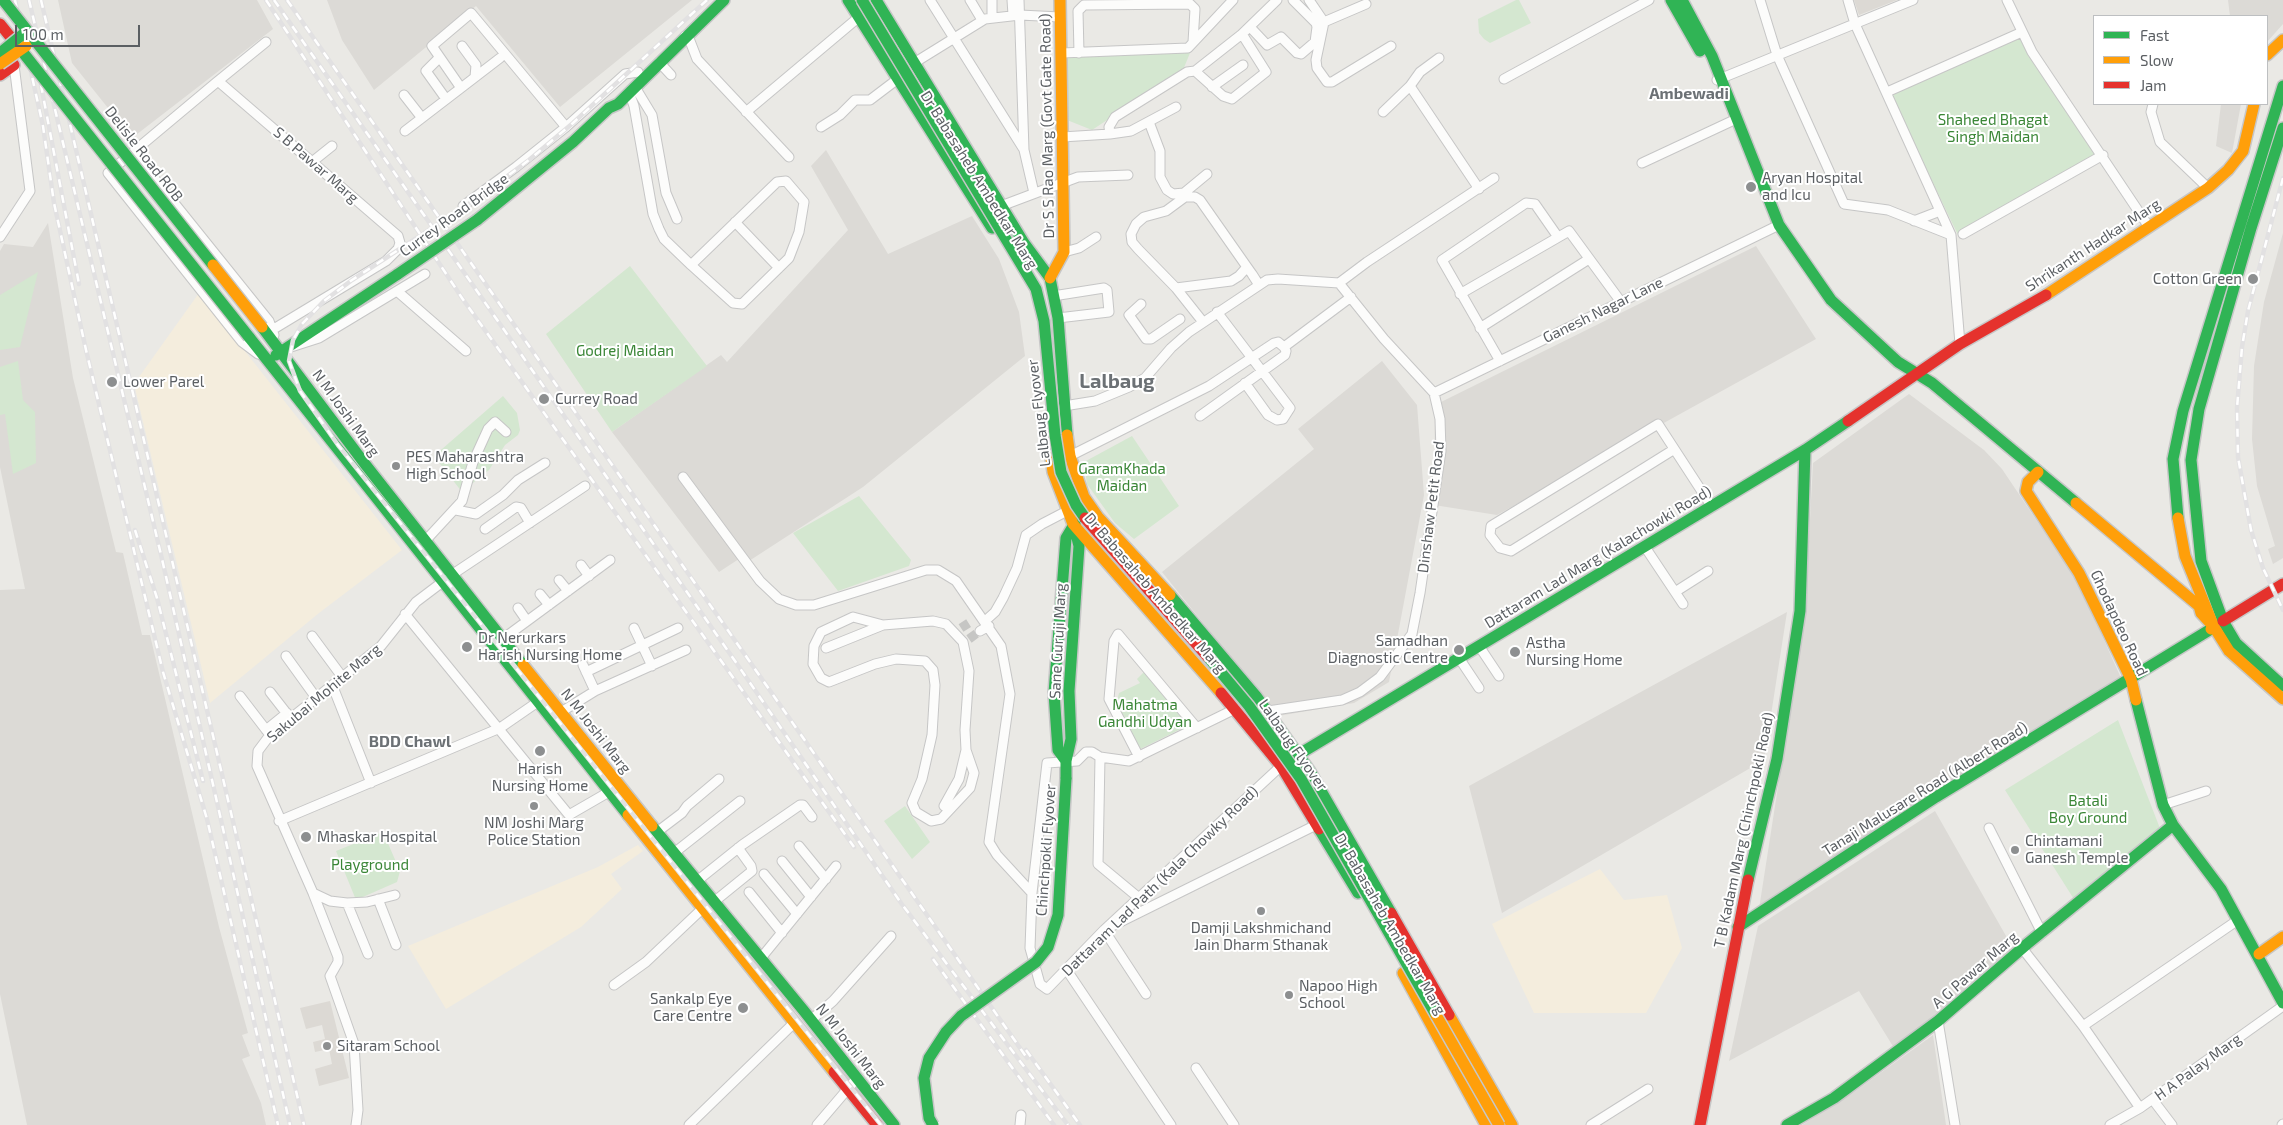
<!DOCTYPE html>
<html>
<head>
<meta charset="utf-8">
<style>
	body { margin:0 }
	#map { position:relative; width:2283px; height:1125px; overflow:hidden; background:#eae9e5; font-family:"Exo 2",sans-serif }
	canvas { display:block }
	.legend { position:absolute; left:2093px; top:15px; width:175px; height:90px; box-sizing:border-box; background:#fff; border:1px solid #bdbfc1; margin:0; padding:6px 9px; list-style:none; font-size:15px; color:#5b5f63 }
	.legend li { display:flex; align-items:center; gap:10px; height:25px }
	.legend b { width:25px; border:1px solid #bdbfc1 }
	.scale { position:absolute; left:15px; top:25px; width:125px; height:22px; box-sizing:border-box; border:2px solid #5b5f63; border-top:0; padding-left:6px; font-size:15px; line-height:18px; white-space:nowrap; color:#5b5f63; -webkit-text-stroke:4px #fff; paint-order:stroke }
</style>
</head>
<body>
<div id="map">
<canvas width="2283" height="1125"></canvas>
<ul class="legend">
<li><b style="height:6px;background:#30b455"></b>Fast</li>
<li><b style="height:6px;background:#ff9f0a"></b>Slow</li>
<li><b style="height:6px;background:#e5322d"></b>Jam</li>
</ul>
<div class="scale">100 m</div>
</div>
<script>
const ctx = document.querySelector('canvas').getContext('2d');
ctx.lineJoin = 'round';
function fillPath(path, color) {
  ctx.fillStyle = color;
  ctx.fill(path, 'evenodd');
}
function toPath(rows) {
  const path = new Path2D();
  for (const r of rows) {
    path.moveTo(r[0], r[1]);
    for (let i = 2; i < r.length; i += 2) path.lineTo(r[i], r[i + 1]);
  }
  return path;
}
function strokePath(path, color, width, dash) {
  ctx.strokeStyle = color;
  ctx.lineWidth = width;
  ctx.lineCap = dash ? 'butt' : 'round';
  ctx.setLineDash(dash || []);
  ctx.stroke(path);
}
function drawText(font, color, halo, rows, align = 'center') {
  ctx.font = font + ' "Exo 2",sans-serif';
  ctx.lineWidth = 4;
  ctx.setLineDash([]);
  ctx.textBaseline = 'middle';
  ctx.strokeStyle = halo;
  ctx.fillStyle = color;
  for (const [text, x, y, turn = 0] of rows) {
    ctx.save();
    ctx.translate(x, y);
    ctx.rotate((+turn || 0) * Math.PI / 180);
    ctx.textAlign = isNaN(turn) ? turn : align;
    if (halo) ctx.strokeText(text, 0, 0);
    ctx.fillText(text, 0, 0);
    ctx.restore();
  }
}
fillPath(toPath([
	[199,293,402,550,319,613,210,703,134,384],
	[638,845,643,851,611,874,622,889,581,927,446,1009,408,946,598,867],
	[1600,869,1624,900,1667,895,1682,948,1646,1013,1534,1013,1492,924]
]), '#f4eddd');
fillPath(toPath([
	[58,0,257,0,273,29,132,138,72,63],
	[327,0,692,0,560,107,476,6,374,90,342,40],
	[2228,0,2283,0,2283,24,2267,42,2267,16,2230,16],
	[2221,104,2241,104,2232,153,2216,146],
	[826,150,888,254,972,216,999,259,1019,312,1025,356,863,487,749,561,745,555,719,572,612,432,721,355,727,362,848,230,811,166],
	[48,223,73,378,116,552,123,553,142,635,150,635,219,927,248,1033,242,1035,250,1056,242,1059,261,1103,266,1125,27,1125,0,994,0,590,25,589,0,467,0,251,4,244,33,247],
	[2283,233,2283,558,2273,564,2268,549,2275,546,2257,486,2252,439,2254,366,2264,302],
	[1756,246,1816,339,1497,515,1434,505,1435,405],
	[1382,361,1417,405,1424,495,1389,682,1354,703,1278,716,1162,572,1314,449,1298,429],
	[1909,394,1984,450,2002,469,2078,582,2121,678,1759,909,1805,613,1813,463],
	[1787,612,1764,760,1502,913,1469,786],
	[1935,811,2014,950,1934,1018,1894,1048,1859,991,1729,1061,1758,926],
	[1933,1035,1946,1125,1802,1125,1854,1092]
]), '#dcdad6');
fillPath(toPath([
	[1854,0,1897,0,1859,15],
	[330,1001,349,1078,319,1086,315,1069,332,1064,329,1049,315,1052,313,1042,325,1039,322,1025,306,1029,300,1008]
]), '#dcd9d4');
fillPath(toPath([
	[1516,0,1519,0,1531,23,1490,43,1484,39,1479,33,1478,19],
	[2022,34,2101,154,1958,235,1889,92],
	[1190,53,1183,70,1092,130,1067,120,1066,54],
	[630,266,707,366,612,432,546,334],
	[38,272,20,347,0,350,0,295],
	[18,361,23,400,35,412,36,463,13,474,5,414,0,415,0,367],
	[503,396,517,413,520,430,518,435,505,445,489,470,462,492,434,456],
	[1132,436,1179,506,1134,539,1115,523,1087,484,1084,462],
	[859,496,911,560,909,566,838,591,793,533],
	[1145,671,1189,725,1134,752,1125,732,1112,722,1119,693,1140,683,1137,679],
	[2118,720,2161,831,2077,904,2005,790],
	[905,806,930,842,912,859,884,821],
	[383,832,400,871,397,882,356,900,336,851]
]), '#d4e7d0');
strokePath(toPath([
	[961,628,972,621],
	[969,639,980,631]
]), '#c6c6c4', 9, [9, 4.5]);
const street = toPath([
	[930,0,1023,148],
	[970,0,982,20],
	[992,0,992,17],
	[1012,0,1013,15],
	[1019,0,1024,150,1034,193],
	[1309,0,1324,22,1316,60,1317,68,1327,82,1332,82,1391,46],
	[1760,0,1777,55,1844,204,1888,210,1951,235],
	[1848,0,1855,24,1951,235,1960,344],
	[2007,0,2032,52,2149,227],
	[1324,22,1366,4],
	[1250,27,1267,45,1281,37,1297,53,1301,54,1315,42,1317,27,1316,23,1293,0],
	[685,36,690,41,697,59,789,157],
	[462,46,476,65,475,77],
	[1061,53,1188,48,1233,0],
	[1079,53,1078,11,1084,5,1190,4,1195,9,1193,42],
	[439,58,426,71,446,99],
	[659,62,671,75],
	[914,63,985,19,1020,15,1060,17],
	[1195,71,1242,34,1277,0],
	[1504,79,1649,0],
	[1717,80,1913,0],
	[218,81,266,42],
	[1410,86,1479,189],
	[635,87,652,115,666,193,677,219],
	[1212,87,1243,65],
	[461,88,500,58],
	[629,92,634,106,653,214,659,229,664,239,691,265,733,303,742,304,789,258,799,232,804,202,786,181,777,182,691,265],
	[1887,92,2022,32],
	[404,95,422,118],
	[2153,104,2151,112,2160,142,2208,188],
	[746,112,859,17],
	[1383,112,1410,86,1420,72,1439,58],
	[1149,122,1160,151,1160,177,1167,190,1173,194,1184,193,1207,174],
	[821,127,840,115,855,100,870,100,899,78],
	[405,131,461,88,432,46,471,13,566,127],
	[1110,134,1131,131,1176,107],
	[1062,137,1110,134,1109,127,1115,117,1187,72,1195,71,1223,96,1232,99,1266,72,1242,34],
	[134,153,269,321,274,335],
	[312,162,332,146],
	[1642,163,1732,121],
	[463,206,516,167,566,127,625,74,638,72],
	[1001,206,1078,177,1128,175],
	[1914,221,1940,211],
	[735,222,779,268],
	[1963,234,2103,155],
	[0,237,30,191,14,65],
	[1064,252,1079,248,1096,237],
	[1247,267,1239,276,1231,281,1176,288,1138,249,1132,242,1131,234,1136,224,1144,217,1166,211,1185,197,1195,197,1200,200,1247,267,1252,274,1259,285],
	[1339,283,1367,262,1494,178],
	[1176,288,1203,322],
	[397,291,466,351],
	[1460,294,1569,231,1621,302],
	[1053,296,1104,288,1107,290,1109,312,1058,318],
	[1141,304,1129,315,1146,339,1151,339,1180,319],
	[1217,312,1290,408,1283,419,1277,420,1268,415,1245,383],
	[1480,328,1589,259],
	[291,347,319,338,425,274],
	[258,354,242,342,108,173,218,81,398,236,400,243,398,249,386,261,272,330],
	[1500,361,1442,260,1526,203,1535,204,1558,237],
	[1434,393,1779,225],
	[1064,406,1095,401,1129,387,1145,378,1171,348,1189,332,1267,280,1278,279,1339,283,1384,339,1434,393,1440,419,1441,451,1420,593,1412,634,1380,677,1360,692,1342,700,1268,711],
	[1200,416,1285,355,1286,351,1284,347],
	[1673,450,1511,551,1500,548,1490,535,1491,526,1658,424,1712,507],
	[1070,456,1209,386,1274,343,1278,342,1284,347,1351,297],
	[683,477,760,581,779,599,796,605,814,605,926,570,938,570,956,581,1001,646,1010,694,989,842,997,855,1032,893],
	[456,510,476,514,503,495,518,480,545,463],
	[485,529,516,507,521,508,530,523],
	[426,540,462,501,473,462,488,429,495,422,506,432],
	[1645,547,1683,604],
	[581,565,589,576],
	[559,580,568,591],
	[1675,592,1708,571],
	[540,594,549,605],
	[518,608,527,621],
	[405,614,569,815,614,789],
	[985,621,995,612,1003,598,1017,568,1026,535,1042,524,1067,511],
	[634,628,652,666],
	[980,631,989,626],
	[312,636,343,678],
	[504,638,610,560],
	[1479,646,1499,676],
	[826,648,883,625],
	[286,656,317,699],
	[1459,658,1479,688],
	[583,665,595,691],
	[586,672,678,628],
	[333,687,371,783],
	[270,692,291,719],
	[240,696,270,735],
	[1235,709,1129,761,1100,757,1092,752,1086,752,1077,761,1047,763,1032,893,1030,948,1040,984,1047,989,1104,930,1281,766],
	[561,712,595,691,686,650],
	[266,730,287,713],
	[1100,757,1098,864,1139,898],
	[1139,757,1109,699,1114,641,1118,634,1197,728],
	[2163,805,2206,791],
	[944,806,959,779,966,750,965,730,969,671,963,642,946,624,933,621,883,625,853,617,821,632,814,646,813,664,821,678,829,682,875,664,896,659,925,661,933,670,935,685,932,735,922,779,912,803,916,812,931,821,941,819,970,788,974,773,966,750],
	[279,821,500,728,542,699],
	[1989,828,2042,933],
	[657,832,682,813,687,806,719,779],
	[799,846,826,879],
	[674,853,740,801],
	[782,861,811,897],
	[764,874,797,914],
	[697,881,742,845,800,805,803,805,812,817],
	[749,892,782,933],
	[313,893,338,957,338,962,330,976,354,1044,358,1110,356,1125],
	[395,895,367,902,347,903,330,901,313,893,257,766,258,751,270,735,381,646,416,602,453,574,585,486],
	[378,899,396,945],
	[715,901,752,871,751,866,738,848],
	[347,903,368,954],
	[2022,948,2083,1026,2140,1108],
	[761,958,836,866],
	[1066,969,1171,1125],
	[614,985,646,962,702,909],
	[1146,994,1104,930,1316,825],
	[811,1020,833,1001,891,936],
	[1938,1021,1955,1125],
	[2083,1026,2238,920],
	[1196,1068,1234,1125],
	[2153,1100,2172,1125],
	[689,1125,794,1023],
	[817,1125,857,1078],
	[1020,1125,1021,1115],
	[1591,1125,1648,1089],
	[2110,1125,2140,1108,2283,1006],
	[2282,1125,2283,1124]
]);
const fast = toPath([
	[848,0,992,228],
	[876,0,1024,243,1050,278,1058,318,1067,435],
	[1671,0,1700,51],
	[1682,0,1712,56,1779,225,1831,300,1898,362,1932,383,2076,503],
	[2283,128,2251,228,2199,409,2191,460,2201,561,2223,621,2236,643,2283,686],
	[477,220,573,142,609,108,618,104,724,0],
	[262,327,365,464,523,665],
	[249,337,628,815],
	[276,355,398,274],
	[2178,518,2173,459,2183,411,2283,86],
	[1170,595,1256,696,1309,770,1391,913],
	[2136,700,2163,805,2173,825,2221,889,2283,1003],
	[1291,759,1805,450,1848,421],
	[1066,761,1058,750,1054,693,1066,538,1078,518],
	[1066,779,1066,761,1071,739,1069,691,1079,546,1074,526],
	[652,826,804,1011,894,1125],
	[1319,829,1358,893],
	[1748,880,1777,759,1800,611,1805,450],
	[1738,927,1936,797,2211,629],
	[1787,1125,1834,1098,1938,1021,2027,944,2173,825]
]);
const slow = toPath([
	[2267,55,2283,40],
	[1050,278,1064,252,1060,0],
	[2046,295,2208,188,2228,170,2243,151,2254,104],
	[1067,435,1070,456,1084,497,1098,517,1170,595],
	[1051,458,1053,472,1073,524,1221,693],
	[2038,472,2028,482,2026,491,2079,573,2131,679,2136,700],
	[2076,503,2199,606,2201,613,2214,627,2211,629],
	[2178,518,2185,556,2214,627,2229,651,2283,699],
	[523,665,652,826],
	[628,815,834,1072],
	[2259,954,2283,937],
	[1403,973,1486,1125],
	[1449,1015,1512,1125]
]);
const jam = toPath([
	[0,24,21,50],
	[0,75,14,65,4,50],
	[1848,421,1960,344,2046,295],
	[2223,621,2283,584],
	[1221,693,1281,766,1319,829],
	[1391,913,1449,1015],
	[834,1072,877,1125],
	[1700,1125,1748,880]
]);
strokePath(street, '#c6c6c6', 11);
strokePath(fast, '#c7c7c7', 14);
strokePath(slow, '#c7c7c7', 14);
strokePath(jam, '#c7c7c7', 14);
strokePath(street, '#fcfcfb', 9);
strokePath(fast, '#30b455', 11);
strokePath(slow, '#ff9f0a', 11);
strokePath(jam, '#e5322d', 11);
const rail = toPath([
	[15,0,43,126,54,203,86,350,163,672,207,819,278,1125],
	[29,0,162,559,290,1125],
	[41,0,304,1125],
	[266,0,462,298,854,847],
	[274,0,735,661,901,903,1068,1125],
	[287,0,1027,1058],
	[707,0,573,123,529,160,475,200,352,280,324,301,302,324,293,340,289,361,300,391,338,445,881,1125],
	[41,85,79,284],
	[2283,178,2248,311,2242,347,2237,408,2238,457,2251,530,2263,568,2283,610],
	[135,530,157,598,203,781],
	[933,959,1054,1125],
	[1026,1050,1080,1125]
]);
strokePath(rail, '#e2e1e2', 4.5);
strokePath(rail, '#fff', 2.5, [8]);
const fastBridge = toPath([
	[3,0,213,265],
	[862,0,1036,289,1044,321,1055,435,1061,472,1076,505,1085,518],
	[21,50,249,337],
	[0,53,27,31],
	[398,274,477,220],
	[1208,657,1249,706,1301,779,1436,1015],
	[933,1125,929,1118,924,1078,929,1058,946,1032,961,1016,1036,962,1048,947,1058,915,1066,779]
]);
const slowBridge = toPath([
	[0,64,26,46],
	[213,265,262,327],
	[1436,1015,1499,1125]
]);
const jamBridge = toPath([
	[1085,518,1208,657]
]);
strokePath(fastBridge, '#c7c7c7', 14, []);
strokePath(slowBridge, '#c7c7c7', 14, []);
strokePath(jamBridge, '#c7c7c7', 14, []);
strokePath(fastBridge, '#30b455', 11);
strokePath(slowBridge, '#ff9f0a', 11);
strokePath(jamBridge, '#e5322d', 11);
for (const [x, y, r, color] of [
	[1751,187,6,"#8d8f90"],
	[2253,279,6,"#8d8f90"],
	[112,382,6,"#8d8f90"],
	[544,399,6,"#8d8f90"],
	[396,466,5,"#8d8f90"],
	[467,647,6,"#8d8f90"],
	[1459,650,6,"#8d8f90"],
	[1515,652,6,"#8d8f90"],
	[540,751,6,"#8d8f90"],
	[534,806,5,"#8d8f90"],
	[306,837,6,"#8d8f90"],
	[2015,850,5,"#8d8f90"],
	[1261,911,5,"#8d8f90"],
	[1289,995,5,"#8d8f90"],
	[743,1008,6,"#8d8f90"],
	[327,1046,5,"#8d8f90"]
]) {
  const dot = new Path2D();
  dot.arc(x, y, r, 0, 2 * Math.PI);
  ctx.fillStyle = color;
  ctx.fill(dot);
  strokePath(dot, '#fff', 2);
}
drawText('15px', '#3a8636', '#fff', [
	["Shaheed Bhagat",1993,120],
	["Singh Maidan",1993,137],
	["Godrej Maidan",625,351],
	["GaramKhada",1122,469],
	["Maidan",1122,486],
	["Mahatma",1145,705],
	["Gandhi Udyan",1145,722],
	["Batali",2088,801],
	["Boy Ground",2088,818],
	["Playground",370,865]
]);
drawText('15px', '#5b5f63', '#fff', [
	["Dr S S Rao Marg (Govt Gate Road)",1047,126,-91],
	["Delisle Road ROB",144,154,52],
	["S B Pawar Marg",316,165,41],
	["Dr Babasaheb Ambedkar Marg",979,180,58],
	["Currey Road Bridge",454,215,-36],
	["Shrikanth Hadkar Marg",2093,245,-33],
	["Ganesh Nagar Lane",1603,310,-26],
	["N M Joshi Marg",346,413,54],
	["Lalbaug Flyover",1039,413,-97],
	["Dinshaw Petit Road",1431,507,-83],
	["Dattaram Lad Marg (Kalachowki Road)",1598,557,-31],
	["Dr Babasaheb Ambedkar Marg",1155,593,49],
	["Ghodapdeo Road",2119,623,65],
	["Sane Guruji Marg",1058,641,-87],
	["Sakubai Mohite Marg",324,693,-40],
	["N M Joshi Marg",596,731,52],
	["Lalbaug Flyover",1293,745,55],
	["Tanaji Malusare Road (Albert Road)",1925,789,-32],
	["T B Kadam Marg (Chinchpokli Road)",1744,830,-78],
	["Chinchpokli Flyover",1046,850,-86],
	["Dattaram Lad Path (Kala Chowky Road)",1160,881,-44],
	["Dr Babasaheb Ambedkar Marg",1390,924,60],
	["A G Pawar Marg",1975,970,-41],
	["N M Joshi Marg",851,1046,52],
	["H A Palay Marg",2198,1067,-36]
]);
drawText('15px', '#5b5f63', '#fff', [
	["Aryan Hospital",1762,178],
	["and Icu",1762,195],
	["Cotton Green",2242,279,"right"],
	["Lower Parel",123,382],
	["Currey Road",555,399],
	["PES Maharashtra",406,457],
	["High School",406,474],
	["Dr Nerurkars",478,638],
	["Harish Nursing Home",478,655],
	["Samadhan",1448,641,"right"],
	["Diagnostic Centre",1448,658,"right"],
	["Astha",1526,643],
	["Nursing Home",1526,660],
	["Harish",540,769,"center"],
	["Nursing Home",540,786,"center"],
	["NM Joshi Marg",534,823,"center"],
	["Police Station",534,840,"center"],
	["Mhaskar Hospital",317,837],
	["Chintamani",2025,841],
	["Ganesh Temple",2025,858],
	["Damji Lakshmichand",1261,928,"center"],
	["Jain Dharm Sthanak",1261,945,"center"],
	["Napoo High",1299,986],
	["School",1299,1003],
	["Sankalp Eye",732,999,"right"],
	["Care Centre",732,1016,"right"],
	["Sitaram School",337,1046]
], 'left');
drawText('bold 16px', '#6c7175', '#fff', [
	["Ambewadi",1689,94],
	["BDD Chawl",410,742]
]);
drawText('bold 20px', '#6c7175', '#fff', [
	["Lalbaug",1117,381]
]);
</script>
</body>
</html>
